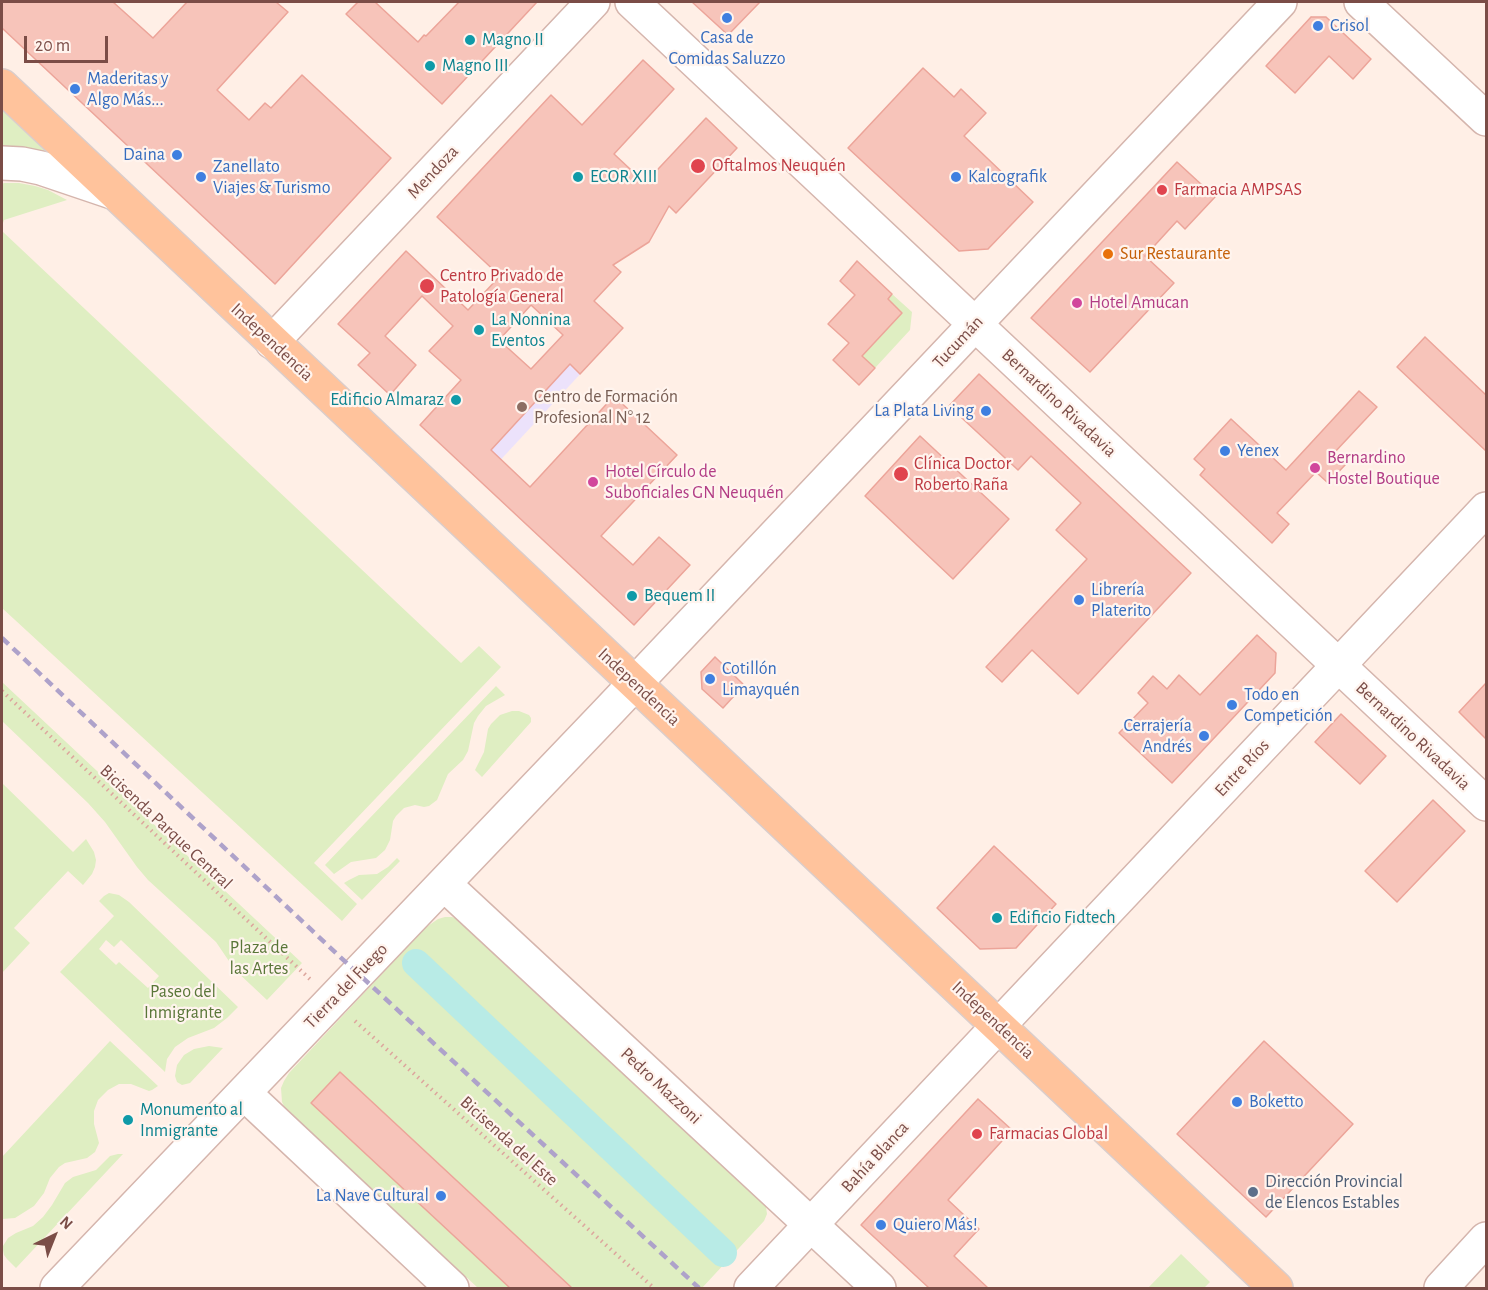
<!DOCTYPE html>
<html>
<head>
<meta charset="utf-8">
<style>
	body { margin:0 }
	#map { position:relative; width:1488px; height:1290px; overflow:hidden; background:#ffefe6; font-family:"Alegreya Sans",sans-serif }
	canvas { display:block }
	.frame { position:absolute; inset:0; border:3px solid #7b4d47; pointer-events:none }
	.north { position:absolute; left:24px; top:1206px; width:60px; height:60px; -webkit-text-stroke:4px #fff4ee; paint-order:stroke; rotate:43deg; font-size:16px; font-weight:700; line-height:24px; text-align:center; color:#7b4d47 }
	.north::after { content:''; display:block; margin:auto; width:21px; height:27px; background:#7b4d47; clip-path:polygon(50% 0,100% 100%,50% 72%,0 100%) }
	.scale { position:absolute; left:24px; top:36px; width:84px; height:27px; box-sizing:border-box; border:3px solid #7b4d47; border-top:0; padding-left:8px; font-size:18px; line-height:21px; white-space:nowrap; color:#7b4d47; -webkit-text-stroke:4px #fff4ee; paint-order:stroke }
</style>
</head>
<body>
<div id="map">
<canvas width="1488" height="1290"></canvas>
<div class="frame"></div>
<div class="north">N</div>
<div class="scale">20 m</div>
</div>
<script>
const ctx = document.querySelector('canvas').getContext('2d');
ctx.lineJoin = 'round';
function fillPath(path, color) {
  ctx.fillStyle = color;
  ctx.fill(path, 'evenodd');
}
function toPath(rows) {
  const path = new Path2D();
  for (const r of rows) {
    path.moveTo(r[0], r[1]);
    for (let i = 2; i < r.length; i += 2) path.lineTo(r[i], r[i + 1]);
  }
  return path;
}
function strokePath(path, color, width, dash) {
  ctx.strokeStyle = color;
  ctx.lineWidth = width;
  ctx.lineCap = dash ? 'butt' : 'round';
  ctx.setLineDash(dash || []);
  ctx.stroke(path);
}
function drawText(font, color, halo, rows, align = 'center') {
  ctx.font = font + ' "Alegreya Sans",sans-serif';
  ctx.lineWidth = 4.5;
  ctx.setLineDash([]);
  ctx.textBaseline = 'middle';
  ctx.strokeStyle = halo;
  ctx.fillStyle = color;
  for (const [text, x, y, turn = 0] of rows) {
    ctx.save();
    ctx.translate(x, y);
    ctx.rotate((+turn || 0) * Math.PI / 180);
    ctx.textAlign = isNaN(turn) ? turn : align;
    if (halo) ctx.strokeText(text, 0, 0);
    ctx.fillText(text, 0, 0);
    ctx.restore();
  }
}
fillPath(toPath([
	[594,301,623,328,493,468,464,441]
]), '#ece2fb');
fillPath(toPath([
	[2,110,61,166,2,155],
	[4,183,19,183,35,186,48,190,67,200,4,220,2,226,2,184],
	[2,231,461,663,479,646,501,667,314,863,357,904,342,921,2,608],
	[892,294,912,312,910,330,875,368,862,356,879,338,872,331,885,331,902,313,888,299],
	[2,682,302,963,267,1000,235,970,216,942,148,880,137,867,105,822,88,803,2,721],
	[496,686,505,695,486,706,478,716,474,723,468,751,463,760,448,774,437,800,429,806,424,807,415,805,404,808,396,816,393,821,390,840,385,850,376,858,351,862,334,874,325,865],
	[512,711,519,711,529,715,531,718,531,722,482,777,475,770,484,752,488,729,491,724,500,715],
	[2,783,73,852,86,839,94,852,96,860,95,867,92,874,83,885,68,871,14,928,30,943,2,973],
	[397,858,400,861,362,900,344,883,349,880,359,875,377,874,388,867],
	[109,893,119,895,129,902,238,1007,227,1018,214,1028,188,1038,175,1047,167,1059,165,1072,60,972,114,916,99,901,104,896],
	[106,940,114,947,121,940,159,976,148,988,119,962,116,965,99,949],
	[445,917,452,917,460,920,764,1201,766,1207,767,1214,764,1221,702,1288,478,1288,285,1108,282,1102,281,1088,284,1081,289,1073,425,928,438,919],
	[110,1041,158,1086,152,1090,149,1091,131,1084,119,1084,108,1090,98,1100,94,1111,94,1124,99,1143,95,1152,87,1158,65,1163,59,1167,50,1178,44,1193,34,1206,15,1218,2,1219,2,1157],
	[209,1046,223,1048,190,1083,182,1085,177,1082,175,1076,177,1065,184,1055,194,1049],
	[118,1154,123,1154,16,1268,7,1259,4,1255,3,1250,3,1246,8,1238,16,1233,33,1226,43,1217,52,1205,65,1183,73,1177,96,1170,110,1156],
	[1181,1254,1210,1282,1204,1288,1148,1288]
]), '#dfeec2');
strokePath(toPath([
	[416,963,723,1253]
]), '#b8ebe6', 28);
const building = toPath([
	[2,2,113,2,153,38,187,2,276,2,288,12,217,90,249,120,265,103,271,108,302,75,391,158,275,284,2,28,2,2],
	[358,2,375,2,418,42,424,35,426,36,459,2,537,2,442,104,346,14,358,2],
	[692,2,760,2,728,35,692,2],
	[1311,17,1326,17,1371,59,1353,79,1329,56,1295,93,1266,66,1311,17],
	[643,60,674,89,614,154,645,183,706,118,737,148,676,213,669,206,649,242,613,265,621,272,594,301,623,328,580,374,570,364,491,450,530,487,614,396,677,455,601,536,633,565,659,537,690,565,634,625,420,425,461,380,429,351,453,326,422,296,385,336,416,365,390,395,358,365,370,353,338,324,406,251,468,310,500,276,437,217,551,95,582,125,643,60],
	[531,305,563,335,531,369,499,340,531,305],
	[923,68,954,97,961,89,986,113,964,136,1033,202,988,249,959,251,848,148,923,68],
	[1177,162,1215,197,1185,229,1177,221,1145,256,1174,283,1090,372,1031,318,1177,162],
	[857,261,892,294,888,299,902,313,862,356,875,368,859,385,833,360,849,343,828,324,855,295,840,281,857,261],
	[1425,337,1486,395,1486,451,1397,367,1425,337],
	[979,374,1191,573,1078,694,1032,650,1002,682,986,667,1087,559,1056,530,1081,503,1031,456,1018,470,949,406,979,374],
	[1359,391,1377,407,1334,453,1346,464,1328,483,1316,472,1277,513,1289,524,1272,543,1200,475,1205,469,1194,459,1231,419,1286,470,1359,391],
	[920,436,1009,519,953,579,865,496,920,436],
	[1257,635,1276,653,1275,673,1172,783,1119,733,1148,703,1138,693,1153,676,1167,689,1179,675,1200,695,1257,635],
	[715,657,744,685,723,708,702,689,701,672,715,657],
	[1486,683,1486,739,1459,712,1486,683],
	[1341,714,1386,756,1360,784,1315,742,1341,714],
	[1433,800,1465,831,1397,902,1365,871,1433,800],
	[994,846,1056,904,1016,948,980,949,937,908,994,846],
	[1264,1041,1353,1124,1266,1217,1177,1134,1264,1041],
	[340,1072,572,1288,510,1288,311,1103,340,1072],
	[978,1099,1012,1130,948,1200,979,1229,954,1256,988,1288,929,1288,861,1225,978,1099]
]);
fillPath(building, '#f7c4ba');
strokePath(building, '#eca499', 1.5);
const minor = toPath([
	[632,2,1486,804],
	[1361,2,1486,119],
	[2,163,22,164,41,168,115,193],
	[272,342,593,2],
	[444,884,879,1288],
	[244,1093,452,1288],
	[57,1288,604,716,1280,2],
	[751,1288,1486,509],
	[1441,1288,1486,1239]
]);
const major = toPath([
	[2,86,1276,1288]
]);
strokePath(minor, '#d5b5ad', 36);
strokePath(major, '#dacdcb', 36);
strokePath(toPath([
	[2,691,312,981],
	[355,1021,654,1288]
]), '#dda69d', 4, [1.5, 4.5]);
strokePath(minor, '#fff', 33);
strokePath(major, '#ffc39c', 33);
strokePath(toPath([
	[2,638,338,955,699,1288]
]), '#aea2ca', 4.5, [9, 6]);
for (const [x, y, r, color] of [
	[727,18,6,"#3f7fe0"],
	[1318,26,6,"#3f7fe0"],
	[470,40,6,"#0f9aa8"],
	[430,66,6,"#0f9aa8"],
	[75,89,6,"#3f7fe0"],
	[177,155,6,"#3f7fe0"],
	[698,166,8,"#e0444e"],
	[201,177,6,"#3f7fe0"],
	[578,177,6,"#0f9aa8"],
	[956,177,6,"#3f7fe0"],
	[1162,190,6,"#e0444e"],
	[1108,254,6,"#e8710a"],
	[427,286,8,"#e0444e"],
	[1077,303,6,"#d1479c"],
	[479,330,6,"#0f9aa8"],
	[456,400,6,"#0f9aa8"],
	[522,407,6,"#8d6e63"],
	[986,411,6,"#3f7fe0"],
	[1225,451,6,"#3f7fe0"],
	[1315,468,6,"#d1479c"],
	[901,474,8,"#e0444e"],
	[593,482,6,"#d1479c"],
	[632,596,6,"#0f9aa8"],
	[1079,600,6,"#3f7fe0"],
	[710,679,6,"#3f7fe0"],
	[1232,705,6,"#3f7fe0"],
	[1204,736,6,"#3f7fe0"],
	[997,918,6,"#0f9aa8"],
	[1237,1102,6,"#3f7fe0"],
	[128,1120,6,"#0f9aa8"],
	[977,1134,6,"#e0444e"],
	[1253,1192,6,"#5c6f8a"],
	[441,1196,6,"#3f7fe0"],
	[881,1225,6,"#3f7fe0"]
]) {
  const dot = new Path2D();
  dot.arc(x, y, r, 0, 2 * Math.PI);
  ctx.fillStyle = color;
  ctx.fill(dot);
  strokePath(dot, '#fff4ee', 2);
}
drawText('18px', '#366cbe', '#fff4ee', [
	["Crisol",1330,26],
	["Casa de",727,38,"center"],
	["Comidas Saluzzo",727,59,"center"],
	["Maderitas y",87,79],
	["Algo Más...",87,100],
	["Daina",165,155,"right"],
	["Zanellato",213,167],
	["Viajes & Turismo",213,188],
	["Kalcografik",968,177],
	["La Plata Living",974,411,"right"],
	["Yenex",1237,451],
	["Librería",1091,590],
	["Platerito",1091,611],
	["Cotillón",722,669],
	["Limayquén",722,690],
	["Todo en",1244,695],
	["Competición",1244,716],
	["Cerrajería",1192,726,"right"],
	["Andrés",1192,747,"right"],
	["Boketto",1249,1102],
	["La Nave Cultural",429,1196,"right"],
	["Quiero Más!",893,1225]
], 'left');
drawText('18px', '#0d838f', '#fff4ee', [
	["Magno II",482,40],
	["Magno III",442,66],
	["ECOR XIII",590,177],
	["La Nonnina",491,320],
	["Eventos",491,341],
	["Edificio Almaraz",444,400,"right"],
	["Bequem II",644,596],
	["Edificio Fidtech",1009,918],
	["Monumento al",140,1110],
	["Inmigrante",140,1131]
], 'left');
drawText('18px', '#be3a42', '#fff4ee', [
	["Oftalmos Neuquén",712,166],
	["Farmacia AMPSAS",1174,190],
	["Centro Privado de",440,276],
	["Patología General",440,297],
	["Clínica Doctor",914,464],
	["Roberto Raña",914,485],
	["Farmacias Global",989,1134]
], 'left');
drawText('18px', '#7b4d47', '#fff4ee', [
	["Mendoza",433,172,-47],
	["Independencia",272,342,43],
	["Tucumán",958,342,-47],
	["Bernardino Rivadavia",1059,403,43],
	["Independencia",639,687,43],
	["Bernardino Rivadavia",1413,736,43],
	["Entre Ríos",1242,768,-47],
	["Bicisenda Parque Central",166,827,43],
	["Tierra del Fuego",346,986,-46],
	["Independencia",993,1020,43],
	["Pedro Mazzoni",661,1086,43],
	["Bicisenda del Este",509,1141,42],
	["Bahía Blanca",875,1157,-47]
]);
drawText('18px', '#c56008', '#fff4ee', [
	["Sur Restaurante",1120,254]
], 'left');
drawText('18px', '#b23c85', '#fff4ee', [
	["Hotel Amucan",1089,303],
	["Bernardino",1327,458],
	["Hostel Boutique",1327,479],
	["Hotel Círculo de",605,472],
	["Suboficiales GN Neuquén",605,493]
], 'left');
drawText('18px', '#785e54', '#fff4ee', [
	["Centro de Formación",534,397],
	["Profesional N° 12",534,418]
], 'left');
drawText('18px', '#597638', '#fff4ee', [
	["Plaza de",259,948],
	["las Artes",259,969],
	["Paseo del",183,992],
	["Inmigrante",183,1013]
]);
drawText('18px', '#4e5e75', '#fff4ee', [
	["Dirección Provincial",1265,1182],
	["de Elencos Estables",1265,1203]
], 'left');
</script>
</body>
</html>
